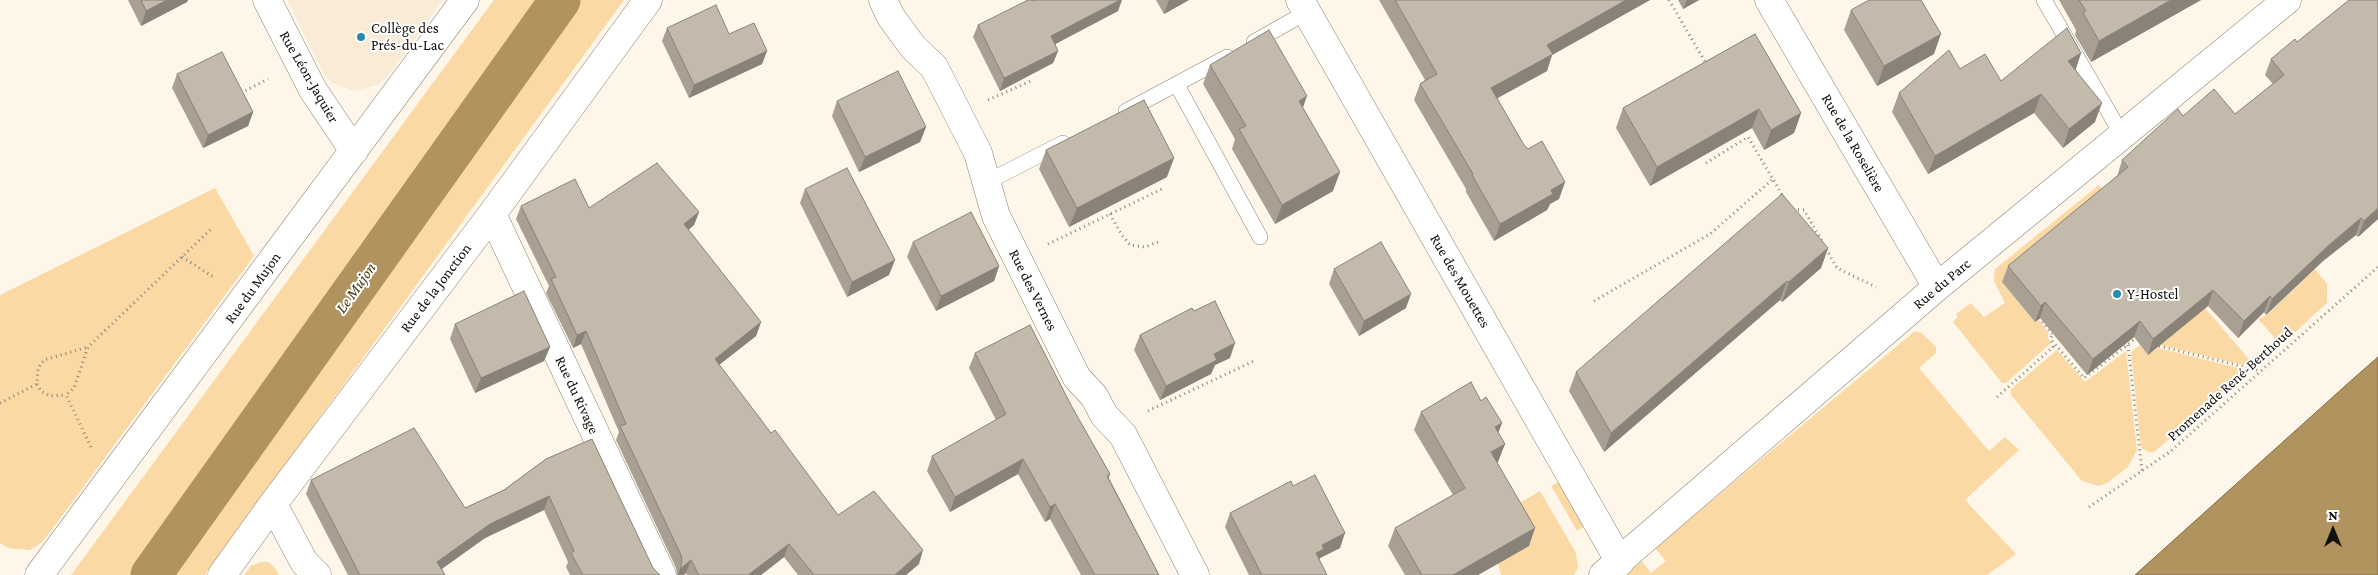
<!DOCTYPE html>
<html>
<head>
<meta charset="utf-8">
<style>
	body { margin:0 }
	#map { position:relative; width:2378px; height:575px; overflow:hidden; background:#fef6e9; font-family:"Crimson Pro",serif }
	canvas { display:block }
	.north { position:absolute; left:2308px; top:505px; width:50px; height:50px; -webkit-text-stroke:4px #fff; paint-order:stroke; rotate:0deg; font-size:14px; font-weight:700; line-height:20px; text-align:center; color:#13100b }
	.north::after { content:''; display:block; margin:auto; width:18px; height:22px; background:#13100b; clip-path:polygon(50% 0,100% 100%,50% 72%,0 100%) }
</style>
</head>
<body>
<div id="map">
<canvas width="2378" height="575"></canvas>
<div class="north">N</div>
</div>
<script>
const ctx = document.querySelector('canvas').getContext('2d');
ctx.lineJoin = 'round';
function fillPath(path, color) {
  ctx.fillStyle = color;
  ctx.fill(path, 'evenodd');
}
function toPath(rows) {
  const path = new Path2D();
  for (const r of rows) {
    path.moveTo(r[0], r[1]);
    for (let i = 2; i < r.length; i += 2) path.lineTo(r[i], r[i + 1]);
  }
  return path;
}
function strokePath(path, color, width, dash) {
  ctx.strokeStyle = color;
  ctx.lineWidth = width;
  ctx.lineCap = dash ? 'butt' : 'round';
  ctx.setLineDash(dash || []);
  ctx.stroke(path);
}
function drawText(font, color, halo, rows, align = 'center') {
  ctx.font = font + ' "Crimson Pro",serif';
  ctx.lineWidth = 4;
  ctx.setLineDash([]);
  ctx.textBaseline = 'middle';
  ctx.strokeStyle = halo;
  ctx.fillStyle = color;
  for (const [text, x, y, turn = 0] of rows) {
    ctx.save();
    ctx.translate(x, y);
    ctx.rotate((+turn || 0) * Math.PI / 180);
    ctx.textAlign = isNaN(turn) ? turn : align;
    if (halo) ctx.strokeText(text, 0, 0);
    ctx.fillText(text, 0, 0);
    ctx.restore();
  }
}
fillPath(toPath([
	[287,0,443,0,387,77,377,85,355,91,332,83,324,74]
]), '#f9ebd5');
fillPath(toPath([
	[494,0,547,0,137,575,71,575],
	[575,0,624,0,205,575,163,575],
	[2099,185,2254,365,2251,367,2160,345,2002,282,2035,322,2038,319,2049,334,2047,336,2051,343,2006,383,2002,383,1953,322,1958,317,1956,314,1971,303,1984,317,2005,303,1994,281,1995,269],
	[215,188,254,256,50,532,41,543,30,550,8,548,0,543,0,295],
	[2315,269,2327,284,2327,303,2281,345,2258,319,2267,315],
	[1915,331,1922,333,1936,347,1936,353,1919,368,1989,451,2005,437,2019,450,1965,500,2016,554,1987,575,1627,575,1629,571,1642,561,1651,573,1666,561,1655,548],
	[2140,345,2148,355,2158,348,2250,371,2154,452,2149,452,2141,448,2131,352],
	[2057,350,2085,382,2126,351,2137,450,2128,467,2107,483,2099,486,2082,481,2011,395,2011,389],
	[1562,480,1587,525,1577,531,1551,486],
	[1540,491,1576,553,1578,568,1574,575,1501,575,1498,564,1508,510],
	[261,562,269,562,275,568,279,575,244,575,251,566]
]), '#fad9a5');
const water = toPath([
	[2378,357,2378,575,2135,575,2354,378,2378,357]
]);
fillPath(water, '#b19360');
strokePath(water, '#826c46', 1);
strokePath(toPath([
	[151,575,560,0]
]), '#b19360', 41);
const service = toPath([
	[2044,0,2122,135],
	[1254,42,1307,12],
	[1177,85,1260,237],
	[1126,111,1227,57],
	[985,183,1063,143]
]);
const minor = toPath([
	[267,0,313,90,354,151],
	[883,0,891,17,913,47,934,67,978,153,996,216,1077,378,1094,396,1104,415,1123,435,1195,575],
	[1300,0,1620,562],
	[1769,0,1937,287],
	[492,214,662,575],
	[273,504,304,562,317,575],
	[39,575,465,0],
	[222,575,273,504,492,214,648,0],
	[1603,575,1937,287,2287,0]
]);
strokePath(service, '#8c8375', 16);
strokePath(minor, '#8c8375', 29);
strokePath(toPath([
	[1669,0,1707,65],
	[241,93,268,79],
	[988,100,1033,80],
	[1706,163,1748,137,1784,198],
	[1793,210,1804,210,1822,241],
	[1110,214,1121,234,1130,245,1145,247,1158,242],
	[1048,244,1164,188],
	[1826,249,1837,268,1876,287],
	[182,257,215,278],
	[1594,301,1710,234,1773,179],
	[2039,318,2052,334],
	[2052,341,2084,378,2135,339],
	[2128,345,2142,471],
	[2159,346,2261,371],
	[37,384,41,391,50,396,66,395],
	[1997,397,2053,347,2051,338,2054,330],
	[0,403,37,384,38,368,44,360,88,347],
	[1148,411,1256,360],
	[91,447,66,395,74,388,88,347,211,229],
	[2089,507,2171,451,2378,267]
]), '#89837a', 3, [1, 4]);
strokePath(service, '#fff', 15);
strokePath(minor, '#fff', 28);
fillPath(toPath([
	[128,0,188,0,187,2,141,26],
	[1156,0,1189,0,1164,14],
	[1379,0,1650,0,1552,55,1547,71,1497,98,1524,145,1565,182,1559,199,1550,204,1547,210,1494,241,1466,192,1466,189,1414,100,1420,84,1425,80],
	[1678,0,1699,0,1683,9],
	[2059,0,2201,0,2091,62,2075,35,2076,30],
	[1033,1,1118,11,1055,44,1058,51,1053,63,1000,91,973,37,978,25],
	[1851,10,1934,54,1877,86,1844,30],
	[667,28,729,34,767,51,762,64,689,98,662,41],
	[1755,34,1801,113,1794,133,1764,150,1752,128,1650,186,1616,128,1623,108],
	[2297,42,2378,219,2358,237,2356,235,2323,261,2266,315,2264,312,2238,338,2208,306,2148,355,2134,337,2087,375,2040,318,2035,322,2002,282,2008,266,2117,177,2122,160,2183,116,2235,114,2273,84,2265,75,2271,59],
	[2081,53,2075,70,2095,122,2063,148,2034,113,1928,174,1892,112,1899,93,1960,69,2001,81],
	[1210,65,1303,108,1333,191,1275,224,1232,149,1235,139,1203,84],
	[177,74,253,112,248,126,203,148,172,88],
	[837,101,926,127,920,142,859,172,832,116],
	[1046,150,1167,177,1069,227,1039,169],
	[805,189,889,275,847,297,800,203],
	[521,206,699,212,694,225,688,230,761,322,756,336,719,365,771,433,838,515,919,564,906,575,798,575,784,557,761,575,687,575,686,573,684,575,677,575,676,568,616,440,619,432,581,344,573,348,546,293,549,286,516,219],
	[913,242,999,266,994,281,936,311,907,257],
	[1828,248,1821,268,1782,302,1780,300,1604,452,1569,391,1576,372],
	[1334,269,1406,308,1359,336,1329,284],
	[1194,311,1230,358,1215,365,1211,374,1160,400,1134,350,1140,335],
	[455,324,550,347,544,361,475,393,450,339],
	[975,353,1072,407,1110,474,1109,478,1159,575,1081,575,1050,519,1045,522,1018,474,950,512,927,471,932,456,996,420,969,368],
	[1481,401,1502,423,1498,433,1505,444,1497,462,1529,546,1478,575,1405,575,1388,546,1395,528,1453,495,1414,430,1421,412],
	[546,459,659,574,660,575,570,575,566,567,568,562,544,510,485,538,442,569,445,575,348,575,306,494,311,480,465,508,504,490],
	[1293,486,1340,548,1320,558,1319,560,1327,575,1249,575,1225,527,1230,513]
]), '#a9a093');
fillPath(toPath([
	[167,0,188,0,187,2,141,26,146,11],
	[1120,0,1122,0,1118,11,1046,49,1051,36],
	[1169,0,1189,0,1164,14],
	[1626,0,1650,0,1552,55,1547,71,1485,105,1491,88,1547,45],
	[1687,0,1699,0,1683,9],
	[2171,0,2201,0,2091,62,2099,41],
	[1941,34,1934,54,1877,86,1884,66],
	[767,51,762,64,689,98,694,85],
	[1058,51,1053,63,1000,91,1004,78],
	[2081,53,2075,72,2068,61],
	[2041,94,2034,113,1928,174,1935,156],
	[1307,96,1300,116,1299,101],
	[2102,103,2095,122,2063,148,2069,129],
	[1759,109,1752,128,1650,186,1657,167],
	[253,112,248,126,203,148,208,135],
	[1801,113,1794,133,1764,150,1771,130],
	[926,127,920,142,859,172,865,157],
	[1174,158,1167,177,1069,227,1077,208],
	[1340,172,1333,191,1275,224,1282,205],
	[1565,182,1559,199,1550,204,1547,210,1494,241,1500,224,1551,190],
	[2378,208,2378,219,2358,237,2364,221],
	[699,212,694,225,679,238,684,224],
	[2361,218,2356,235,2323,261,2266,315,2272,299,2329,245],
	[1828,248,1821,268,1782,302,1789,282],
	[895,260,889,275,847,297,852,282],
	[999,266,994,281,936,311,941,296],
	[1787,281,1780,300,1604,452,1611,433],
	[2213,290,2208,306,2148,355,2153,339],
	[1411,294,1406,308,1359,336,1364,321],
	[2270,296,2264,312,2238,338,2244,321],
	[2045,302,2040,318,2035,322,2041,306],
	[2140,321,2134,337,2087,375,2093,359],
	[761,322,756,336,710,372,715,359],
	[586,331,581,344,573,348,577,335],
	[1235,343,1230,358,1215,365,1211,374,1160,400,1166,386,1214,354],
	[550,347,544,361,475,393,481,378],
	[1502,423,1495,441,1495,427],
	[1505,444,1498,462,1485,470,1491,452],
	[1023,459,1018,474,950,512,955,497],
	[549,496,544,510,485,538,433,575,437,562,490,524],
	[1055,504,1050,519,1045,522,1050,507],
	[1535,528,1529,546,1478,575,1453,575],
	[1345,533,1340,548,1320,558,1318,564,1316,553,1322,545],
	[789,544,784,557,761,575,748,575],
	[923,550,919,564,906,575,895,575],
	[691,560,686,573,684,575,678,575,680,569]
]), '#898278');
const building = toPath([
	[141,0,167,0,146,11,141,0],
	[1028,0,1033,0,1033,1,1036,0,1120,0,1051,36,1058,51,1004,78,978,25,1028,0],
	[1395,0,1626,0,1547,45,1553,54,1491,88,1524,145,1528,149,1542,141,1565,182,1551,190,1553,194,1500,224,1472,175,1473,174,1420,84,1437,74,1395,0],
	[1869,0,1921,0,1941,34,1884,66,1851,10,1869,0],
	[2079,0,2171,0,2099,41,2083,13,2086,11,2079,0],
	[2349,0,2378,0,2378,208,2364,221,2361,218,2329,245,2272,299,2270,296,2244,321,2213,290,2153,339,2140,321,2093,359,2045,302,2041,306,2008,266,2128,167,2122,160,2178,109,2183,116,2214,89,2235,114,2284,75,2271,59,2295,39,2297,42,2349,0],
	[716,5,729,34,754,23,767,51,694,85,667,28,716,5],
	[2067,28,2081,53,2068,61,2102,103,2069,129,2041,94,1935,156,1899,93,1949,50,1960,69,1985,54,2001,81,2067,28],
	[1269,30,1307,96,1299,101,1340,172,1282,205,1239,129,1246,126,1210,65,1269,30],
	[1755,34,1801,113,1771,130,1759,109,1657,167,1623,108,1755,34],
	[222,52,253,112,208,135,177,74,222,52],
	[898,71,926,127,865,157,837,101,898,71],
	[1144,100,1174,158,1077,208,1046,150,1144,100],
	[657,163,699,212,684,224,761,322,715,359,771,433,775,430,838,515,874,491,923,550,895,575,814,575,789,544,748,575,699,575,691,560,680,569,682,562,681,555,620,426,626,424,586,331,577,335,551,279,556,277,521,206,575,179,589,208,657,163],
	[847,168,895,260,852,282,805,189,847,168],
	[1782,194,1828,248,1789,282,1787,281,1611,433,1576,372,1782,194],
	[971,212,999,266,941,296,913,242,971,212],
	[1381,242,1411,294,1364,321,1334,269,1381,242],
	[524,291,550,347,481,378,455,324,524,291],
	[1215,301,1235,343,1214,354,1217,360,1166,386,1140,335,1192,308,1194,311,1215,301],
	[1030,325,1072,407,1110,474,1107,476,1159,575,1095,575,1055,504,1050,507,1023,459,955,497,932,456,1006,414,975,353,1030,325],
	[1471,382,1481,401,1486,397,1502,423,1495,427,1505,444,1491,452,1535,528,1453,575,1422,575,1395,528,1465,488,1421,412,1471,382],
	[414,428,465,508,504,490,546,459,592,439,653,568,660,575,583,575,571,553,574,551,549,496,490,524,437,562,445,575,360,575,311,480,414,428],
	[1315,475,1345,533,1322,545,1324,549,1316,553,1327,575,1262,575,1230,513,1291,481,1293,486,1315,475]
]);
fillPath(building, '#c4baab');
strokePath(building, '#898278', 1);
for (const [x, y, r, color] of [
	[361,37,5,"#248bb3"],
	[2117,294,5,"#248bb3"]
]) {
  const dot = new Path2D();
  dot.arc(x, y, r, 0, 2 * Math.PI);
  ctx.fillStyle = color;
  ctx.fill(dot);
  strokePath(dot, '#fff', 2);
}
drawText('15px', '#13100b', '#fff', [
	["Collège des",371,28],
	["Prés-du-Lac",371,45],
	["Y-Hostel",2127,294]
], 'left');
drawText('15px', '#13100b', '#fff', [
	["Rue Léon-Jaquier",309,77,60],
	["Rue de la Roselière",1853,143,60],
	["Rue des Mouettes",1460,281,60],
	["Rue du Parc",1942,284,-40],
	["Rue du Mujon",253,288,-54],
	["Rue de la Jonction",436,288,-53],
	["Rue des Vernes",1033,290,63],
	["Promenade René-Berthoud",2230,384,-42],
	["Rue du Rivage",577,395,65]
]);
drawText('italic 16px', '#4c360c', '#fff', [
	["Le Mujon",356,288,-55]
]);
</script>
</body>
</html>
